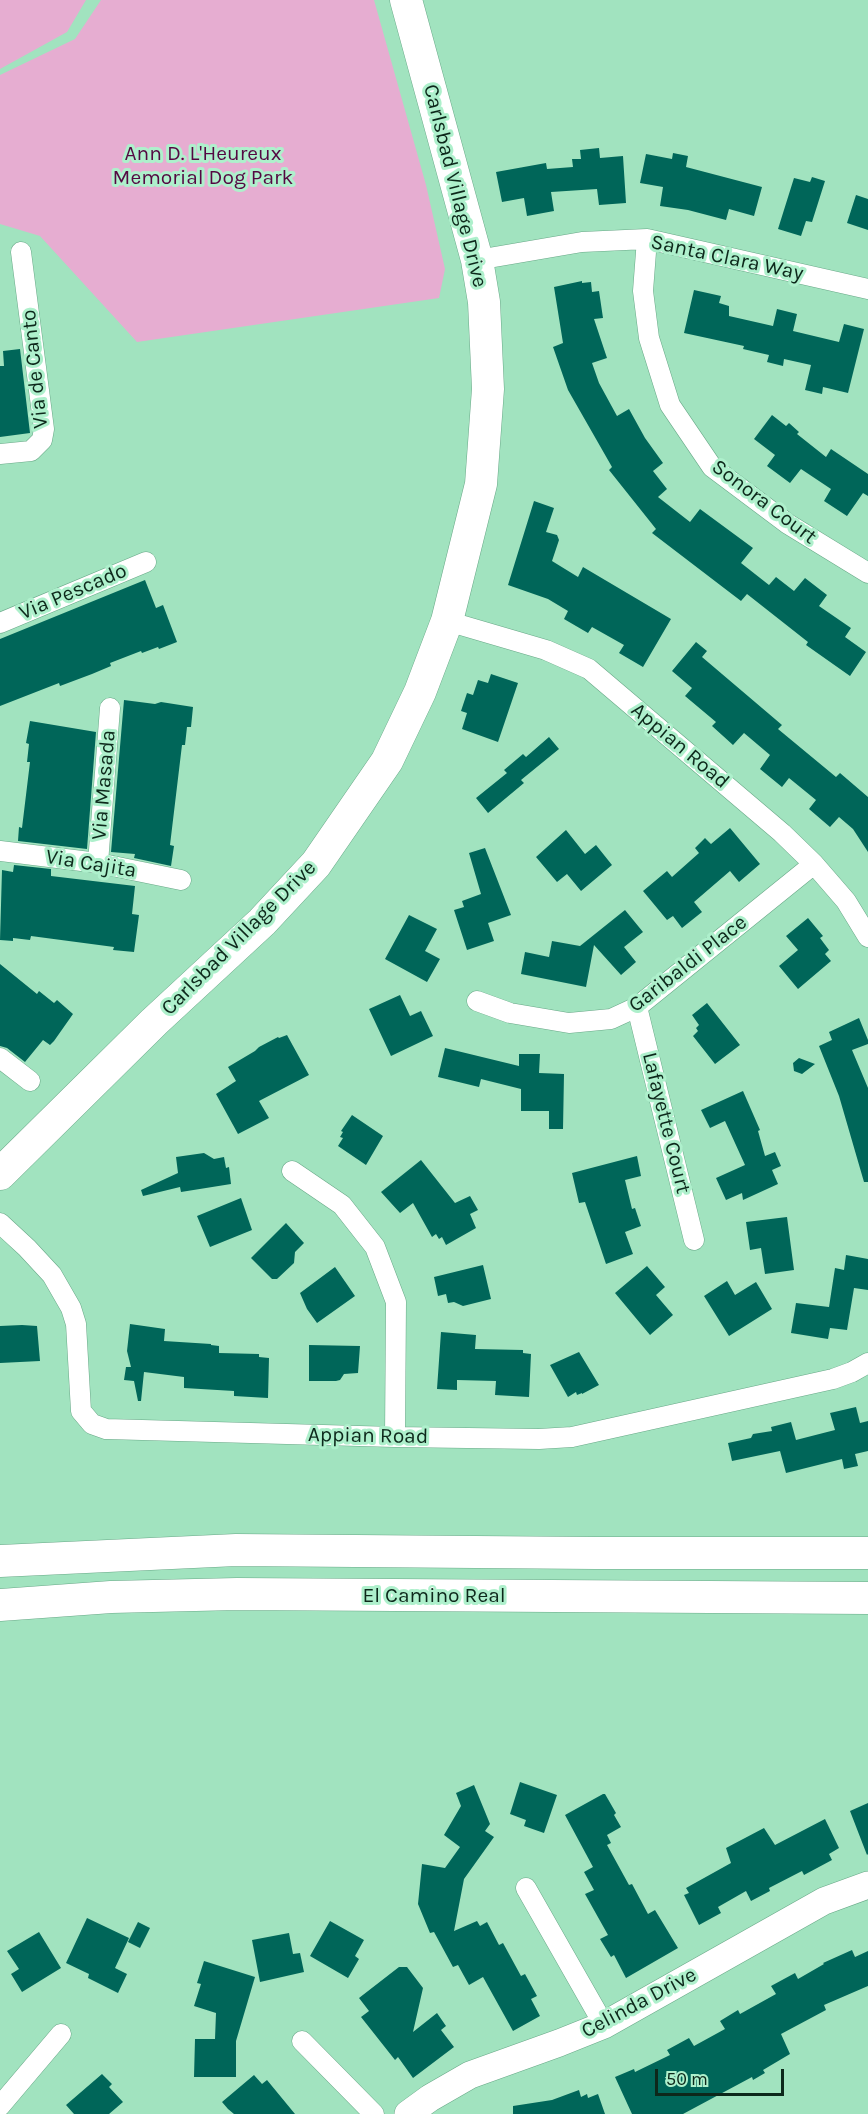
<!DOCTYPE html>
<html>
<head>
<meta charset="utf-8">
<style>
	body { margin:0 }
	#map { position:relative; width:868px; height:2114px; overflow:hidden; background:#a1e3bf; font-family:Karla,sans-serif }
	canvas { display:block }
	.scale { position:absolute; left:655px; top:2069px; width:129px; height:27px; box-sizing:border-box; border:3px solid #0d281b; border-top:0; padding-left:8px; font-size:18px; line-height:21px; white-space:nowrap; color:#0d281b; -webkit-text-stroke:4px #aef0cc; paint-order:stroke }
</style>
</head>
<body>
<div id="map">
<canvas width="868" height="2114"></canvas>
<div class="scale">50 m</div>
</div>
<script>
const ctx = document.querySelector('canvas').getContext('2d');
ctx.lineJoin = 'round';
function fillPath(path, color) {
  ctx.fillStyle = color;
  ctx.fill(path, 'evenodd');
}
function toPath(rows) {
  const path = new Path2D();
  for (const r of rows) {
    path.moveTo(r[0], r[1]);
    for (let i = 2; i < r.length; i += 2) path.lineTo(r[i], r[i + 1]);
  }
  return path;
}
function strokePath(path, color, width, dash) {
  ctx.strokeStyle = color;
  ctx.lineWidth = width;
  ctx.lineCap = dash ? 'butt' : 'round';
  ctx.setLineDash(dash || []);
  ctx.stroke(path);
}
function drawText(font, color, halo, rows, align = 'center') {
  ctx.font = font + ' Karla,sans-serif';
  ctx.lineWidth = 6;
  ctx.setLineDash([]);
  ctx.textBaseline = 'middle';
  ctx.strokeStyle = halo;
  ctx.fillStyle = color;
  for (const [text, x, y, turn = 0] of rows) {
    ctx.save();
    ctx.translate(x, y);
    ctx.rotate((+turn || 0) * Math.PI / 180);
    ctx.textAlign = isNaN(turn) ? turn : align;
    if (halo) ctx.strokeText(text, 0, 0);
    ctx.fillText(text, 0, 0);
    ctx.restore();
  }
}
fillPath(toPath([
	[0,0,86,0,67,32,0,69],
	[101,0,374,0,426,185,445,269,439,298,137,342,40,236,0,224,0,75,75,39]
]), '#e6add1');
fillPath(toPath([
	[599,148,600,158,623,156,626,203,599,205,597,189,551,192,554,211,527,216,524,198,502,202,496,172,546,163,547,169,573,167,572,159,581,159,580,150],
	[673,153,688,156,686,167,762,187,754,216,729,209,726,220,688,210,660,206,663,187,640,183,646,154,672,159],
	[812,177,825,181,812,222,806,221,801,236,778,229,794,178,810,182],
	[856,195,868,199,868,230,847,223],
	[582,281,582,283,591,282,592,292,599,291,603,318,594,319,607,358,592,363,599,383,617,416,629,409,645,438,663,463,653,471,667,489,658,497,690,522,700,509,753,548,741,563,769,585,776,577,794,591,805,578,827,595,819,606,851,628,845,637,866,652,850,676,806,645,808,642,747,594,741,601,652,533,656,529,609,470,612,467,568,390,553,347,563,343,554,287],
	[694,290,721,296,719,303,729,306,729,316,773,326,777,309,797,314,793,331,839,342,844,324,864,329,848,393,823,387,822,394,805,390,811,365,784,359,783,366,767,362,769,355,743,349,744,346,684,333],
	[20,349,30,433,0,437,0,366,4,366,3,351],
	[772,415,786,426,789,423,799,432,797,434,826,457,831,449,868,474,868,496,863,493,847,516,824,501,831,489,801,469,790,483,767,466,775,455,754,439],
	[534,501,554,508,546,532,557,535,559,540,552,561,578,577,583,567,671,619,643,667,619,653,624,645,592,627,588,633,564,619,568,611,548,599,508,585],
	[145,580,156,608,163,605,177,642,159,649,158,647,142,653,141,651,110,663,111,666,92,674,60,686,59,683,0,706,0,639],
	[696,642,707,651,702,657,782,725,778,729,836,777,840,773,868,797,868,852,853,829,839,817,830,827,809,809,816,800,789,778,782,787,760,769,770,755,744,733,733,745,712,726,716,722,685,696,692,688,672,671],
	[491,674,518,683,498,742,462,729,467,713,461,711,467,693,473,695,478,680,488,683],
	[124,700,155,704,161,702,193,707,191,727,187,727,185,745,182,745,170,845,174,846,171,866,134,858,135,854,111,852],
	[30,721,96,732,87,849,18,841,19,827,22,828,30,762,27,762,29,744,26,743],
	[549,737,559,749,521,780,524,783,488,813,476,798,507,773,504,770,523,754,526,757],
	[730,828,760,864,739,882,730,871,694,902,702,912,682,928,673,916,667,920,643,891,667,871,672,877,699,853,695,848,705,838,711,844],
	[566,830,585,854,596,845,612,865,581,891,567,874,557,882,536,857],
	[485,848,511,915,488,923,494,941,467,950,454,910,464,907,462,901,481,894,469,853],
	[14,865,51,869,51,876,135,886,132,914,139,915,134,952,113,950,114,947,31,936,30,940,13,938,13,941,0,940,2,870,13,872],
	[625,910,643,932,624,947,636,962,621,975,594,945,586,987,521,974,525,952,549,957,552,941,580,946],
	[409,915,437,929,425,951,440,959,427,982,385,959],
	[808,918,823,936,820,938,829,950,825,954,831,961,798,989,779,966,798,950,786,936],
	[0,964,37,994,39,991,54,1003,57,1000,73,1014,54,1041,50,1045,43,1040,25,1062,7,1048,0,1046],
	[400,995,410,1016,421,1011,433,1036,391,1056,369,1009],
	[707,1003,740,1045,715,1064,693,1036,698,1031,696,1028,699,1025,692,1015],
	[859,1018,868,1040,868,1044,852,1050,868,1088,868,1182,864,1182,839,1096,819,1046,832,1040,829,1032],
	[287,1035,309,1075,259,1101,269,1118,238,1134,216,1094,236,1081,228,1067,255,1051,259,1047,278,1037,279,1038],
	[445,1048,519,1066,519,1054,540,1054,539,1073,564,1074,563,1129,549,1129,549,1111,521,1111,521,1089,481,1079,479,1087,438,1077],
	[799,1058,815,1064,802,1074,794,1071,793,1063],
	[743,1091,760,1130,758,1131,765,1156,775,1152,781,1166,772,1170,778,1184,743,1200,742,1193,726,1200,716,1178,745,1165,725,1121,710,1128,701,1110],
	[352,1115,383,1136,366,1165,338,1146,343,1138,340,1137,343,1132,341,1131],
	[204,1153,214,1159,224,1157,226,1168,229,1167,231,1184,181,1192,180,1187,143,1196,141,1190,178,1173,176,1157],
	[637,1156,641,1176,625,1180,632,1209,635,1208,641,1226,625,1232,633,1254,606,1264,585,1202,579,1203,572,1173],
	[421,1160,455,1203,470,1196,478,1210,470,1214,476,1228,446,1245,442,1237,439,1239,436,1234,432,1237,413,1203,400,1213,381,1192],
	[241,1198,252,1230,210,1247,197,1216],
	[787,1217,794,1270,765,1274,761,1248,750,1250,746,1222],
	[286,1223,304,1243,295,1252,294,1263,277,1279,272,1279,251,1258],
	[846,1255,868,1259,868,1290,854,1288,847,1330,830,1328,828,1339,791,1333,796,1303,829,1307,835,1268,844,1270],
	[483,1265,491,1299,463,1306,454,1302,448,1303,446,1294,438,1296,434,1277],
	[647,1266,665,1287,656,1295,673,1315,650,1335,615,1293],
	[335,1267,355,1296,317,1323,307,1309,300,1293],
	[727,1281,735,1295,756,1282,772,1309,729,1336,704,1296],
	[130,1324,165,1329,164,1341,211,1344,211,1345,219,1346,219,1353,259,1354,259,1357,269,1358,268,1398,234,1396,234,1391,184,1388,184,1377,144,1372,141,1401,138,1401,134,1381,124,1380,126,1367,131,1367,127,1351],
	[22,1325,37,1326,40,1361,0,1363,0,1326],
	[441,1332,476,1335,475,1349,523,1350,523,1353,531,1354,529,1397,495,1395,496,1381,457,1380,457,1390,437,1389],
	[309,1345,360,1346,358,1373,344,1374,340,1380,336,1381,309,1381],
	[579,1352,599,1385,582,1394,582,1393,577,1395,576,1392,568,1397,550,1365],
	[856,1407,860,1423,868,1421,868,1451,855,1454,858,1466,844,1469,842,1459,786,1473,780,1451,732,1461,728,1443,751,1438,753,1434,772,1431,771,1427,791,1422,796,1440,835,1430,830,1413],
	[520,1782,557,1795,544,1833,524,1826,526,1820,510,1814],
	[474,1785,490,1824,485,1831,494,1837,464,1879,454,1931,477,1921,480,1926,487,1922,499,1945,503,1943,521,1976,525,1974,537,1996,531,1999,540,2016,513,2031,483,1977,469,1985,458,1965,453,1967,434,1932,430,1933,418,1904,422,1864,445,1868,460,1847,444,1835,461,1806,456,1793],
	[603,1794,605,1794,616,1813,614,1815,621,1827,607,1835,611,1843,607,1845,629,1885,632,1884,648,1914,655,1910,678,1948,626,1978,614,1955,611,1957,600,1939,608,1935,585,1894,594,1890,584,1872,593,1867,565,1815],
	[868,1803,868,1854,867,1855,850,1811],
	[825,1819,839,1848,829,1854,832,1860,804,1875,802,1871,769,1888,770,1891,751,1901,746,1891,718,1907,721,1913,699,1925,684,1895,689,1893,686,1888,731,1863,726,1848,764,1828,775,1845],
	[87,1918,129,1938,115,1968,127,1974,118,1993,88,1978,89,1974,66,1963],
	[330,1921,364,1940,355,1956,359,1959,348,1978,310,1956],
	[138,1922,150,1928,140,1948,128,1942],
	[39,1932,61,1968,22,1992,11,1974,19,1969,7,1951],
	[289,1933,293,1954,300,1953,304,1972,260,1982,252,1940],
	[852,1950,855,1957,868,1951,868,1986,824,2005,826,2010,781,2034,790,2054,763,2070,765,2073,753,2080,752,2077,683,2114,632,2114,615,2077,634,2069,635,2072,670,2055,667,2050,689,2038,694,2046,725,2029,720,2021,738,2010,740,2014,776,1994,771,1986,795,1973,798,1979,824,1964,823,1963],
	[204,1961,255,1977,236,2041,236,2077,194,2077,195,2039,215,2039,216,2013,194,2006,201,1984,197,1983],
	[399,1967,407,1967,423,1988,413,2032,437,2013,446,2026,441,2030,454,2047,413,2078,398,2057,395,2060,361,2017,369,2011,359,1998],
	[102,2074,112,2084,109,2087,123,2102,109,2114,74,2114,66,2105],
	[254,2075,262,2084,267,2080,295,2114,234,2114,228,2109,222,2102],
	[579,2090,581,2097,587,2094,588,2098,598,2094,605,2114,513,2114,513,2106,552,2100]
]), '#006659');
const street = toPath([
	[647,239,643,291,649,338,670,405,712,467,788,524,868,573],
	[477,260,582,242,647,239,868,289],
	[0,454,31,451,42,440,44,429,21,252],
	[447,621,546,650,589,669,782,833,814,864,846,901,868,937],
	[0,623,146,562],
	[0,851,98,863,181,880],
	[98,863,110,708],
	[477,1001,510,1013,569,1023,611,1019,637,1007,814,864],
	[637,1007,694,1240],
	[0,1058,30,1081],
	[292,1171,342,1205,375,1247,396,1302,395,1437],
	[0,1223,27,1248,52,1275,71,1308,76,1324,81,1411,92,1424,106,1429,395,1437,539,1439,572,1437,833,1379,852,1372,868,1363],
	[526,1888,604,2025],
	[302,2041,374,2114],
	[0,2106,61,2034]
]);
const secondary = toPath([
	[408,2114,430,2098,470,2075,559,2043,604,2025,824,1901,868,1885]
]);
const primary = toPath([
	[0,1174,154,1022,262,922,316,864,387,761,420,692,447,621,481,484,488,389,484,302,477,260,406,0],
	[0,1561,236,1550,595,1553,868,1553],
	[0,1605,111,1597,237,1594,868,1598]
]);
strokePath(street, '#68a887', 21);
strokePath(secondary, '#68a887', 28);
strokePath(primary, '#68a887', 33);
strokePath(street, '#fff', 20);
strokePath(secondary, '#fff', 27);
strokePath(primary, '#fff', 32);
drawText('21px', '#540842', '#aef0cc', [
	["Ann D. L'Heureux",203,154],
	["Memorial Dog Park",203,178]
]);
drawText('21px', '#0d281b', '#aef0cc', [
	["Carlsbad Village Drive",455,186,76],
	["Santa Clara Way",727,258,12],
	["Via de Canto",35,369,-96],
	["Sonora Court",764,502,37],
	["Via Pescado",73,592,-23],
	["Appian Road",680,746,40],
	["Via Masada",104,785,-85],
	["Via Cajita",91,864,9],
	["Carlsbad Village Drive",239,938,-45],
	["Garibaldi Place",688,964,-38],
	["Lafayette Court",666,1123,76],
	["Appian Road",368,1436,1],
	["El Camino Real",434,1596],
	["Celinda Drive",639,2003,-28]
]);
</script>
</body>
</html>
